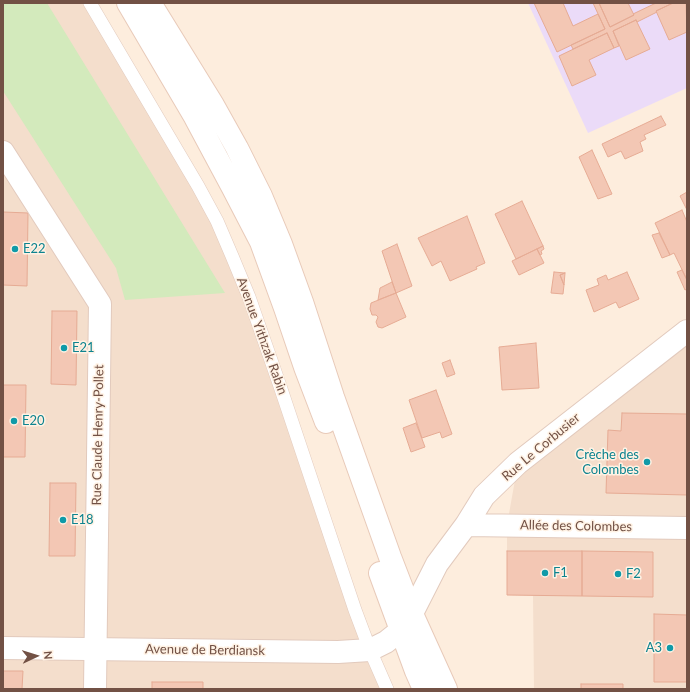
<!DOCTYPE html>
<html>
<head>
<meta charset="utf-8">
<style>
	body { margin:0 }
	#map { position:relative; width:690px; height:692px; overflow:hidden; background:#fdeddd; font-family:Lato,sans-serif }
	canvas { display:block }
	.frame { position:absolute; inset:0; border:4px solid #725145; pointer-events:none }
	.north { position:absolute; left:16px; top:636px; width:40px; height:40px; -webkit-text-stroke:3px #fff2e4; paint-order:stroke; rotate:86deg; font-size:11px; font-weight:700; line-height:16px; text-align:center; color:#725145 }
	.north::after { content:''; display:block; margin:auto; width:14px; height:18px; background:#725145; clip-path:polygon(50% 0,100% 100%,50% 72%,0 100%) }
</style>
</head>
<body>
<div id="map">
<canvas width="690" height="692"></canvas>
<div class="frame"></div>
<div class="north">N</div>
</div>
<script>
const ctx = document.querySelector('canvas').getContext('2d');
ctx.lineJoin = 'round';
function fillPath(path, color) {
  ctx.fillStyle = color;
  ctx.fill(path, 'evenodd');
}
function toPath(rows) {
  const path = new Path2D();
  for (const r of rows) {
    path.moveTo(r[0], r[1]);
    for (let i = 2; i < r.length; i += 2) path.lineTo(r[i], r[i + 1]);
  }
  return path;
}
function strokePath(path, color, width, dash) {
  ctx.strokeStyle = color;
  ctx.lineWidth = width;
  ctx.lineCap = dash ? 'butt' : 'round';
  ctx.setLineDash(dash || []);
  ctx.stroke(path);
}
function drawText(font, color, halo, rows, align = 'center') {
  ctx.font = font + ' Lato,sans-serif';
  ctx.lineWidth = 3;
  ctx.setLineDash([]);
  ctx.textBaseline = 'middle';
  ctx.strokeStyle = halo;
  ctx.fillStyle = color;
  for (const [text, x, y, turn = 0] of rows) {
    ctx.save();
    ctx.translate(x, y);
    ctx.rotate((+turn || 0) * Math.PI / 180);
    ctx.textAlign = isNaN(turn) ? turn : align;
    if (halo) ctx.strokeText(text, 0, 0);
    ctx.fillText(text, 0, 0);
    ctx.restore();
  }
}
fillPath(toPath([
	[3,3,90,3,217,221,387,689,3,689],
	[687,331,687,689,534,689,533,596,507,595,507,525,518,463]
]), '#f4decc');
fillPath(toPath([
	[528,3,687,3,687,88,588,133]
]), '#ebdbf8');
fillPath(toPath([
	[3,3,47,3,225,293,125,300,116,268,3,91]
]), '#d3eabc');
const building = toPath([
	[534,3,563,3,573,26,598,14,605,29,557,52,534,3],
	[593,3,599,3,610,27,634,15,633,14,656,3,673,3,656,11,657,12,637,22,636,20,613,31,619,46,614,48,607,33,573,49,571,45,605,29,593,3],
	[599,3,628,3,634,15,610,27,599,3],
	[673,3,686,3,687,32,669,40,656,11,673,3],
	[636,20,650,49,626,60,613,31,636,20],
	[607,33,614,48,589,60,596,75,572,86,559,56,607,33],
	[661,116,666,125,644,135,646,139,640,142,643,151,625,159,621,151,608,157,602,144,661,116],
	[592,150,612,194,598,199,579,157,592,150],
	[687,192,687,210,680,196,687,192],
	[522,201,543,246,516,259,495,214,522,201],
	[682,210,687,222,687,280,674,253,670,255,655,223,682,210],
	[3,212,28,213,27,286,3,285,3,212],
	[467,216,485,263,476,267,477,269,450,281,441,261,432,266,418,238,467,216],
	[659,233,670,255,662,258,652,235,659,233],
	[397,244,412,286,396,293,382,251,397,244],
	[543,246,544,249,541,251,542,254,540,255,537,249,543,246],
	[537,249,544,263,519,275,512,261,537,249],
	[682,270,687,280,687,289,685,290,677,272,682,270],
	[554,272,565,273,560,275,564,285,563,294,551,293,554,272],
	[627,272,639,299,619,308,616,302,594,312,586,290,599,285,597,279,606,275,608,280,627,272],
	[565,273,564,285,560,275,565,273],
	[392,282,396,293,378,300,380,288,392,282],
	[396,293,406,317,382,328,378,327,376,322,378,317,376,315,372,315,370,309,371,303,396,293],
	[52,311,77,311,76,385,51,384,52,311],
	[536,343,539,388,502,390,499,347,536,343],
	[450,360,455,374,447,377,442,363,450,360],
	[3,385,26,385,25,457,3,457,3,385],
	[436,390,452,434,442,438,440,432,422,438,409,400,436,390],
	[622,413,687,414,687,495,606,493,608,430,621,431,622,413],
	[416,423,425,447,411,452,403,428,416,423],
	[50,483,76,483,75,556,49,556,50,483],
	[507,551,582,551,582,596,507,595,507,551],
	[582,551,653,552,653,597,582,596,582,551],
	[654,614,687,615,687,682,654,682,654,614],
	[3,671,23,671,22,689,3,689,3,671],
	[152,682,203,682,203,689,152,689,152,682],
	[581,684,623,684,623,689,581,689,581,684]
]);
fillPath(building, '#f3c7b4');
strokePath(building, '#e6ab94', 1);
const service = toPath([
	[90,3,198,186,217,221,232,256,249,297,280,386,355,610,370,650,387,689]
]);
const minor = toPath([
	[3,152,100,304,95,689],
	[466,525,687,528],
	[3,648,338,652,370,650,386,642,401,630,407,623,437,564,466,525,484,496,518,463,687,331]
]);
const secondary = toPath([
	[128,3,195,117,233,188,261,242,285,308,305,367,326,422],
	[150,3,213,105,237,148,261,196,281,244,302,302,333,397,390,557,412,614,446,689],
	[380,573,416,671,424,689]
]);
strokePath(service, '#e2cabd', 14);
strokePath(minor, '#e2cabd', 24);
strokePath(secondary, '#e8cab9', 24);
strokePath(service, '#fff', 13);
strokePath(minor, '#fff', 22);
strokePath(secondary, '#fff', 22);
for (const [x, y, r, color] of [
	[15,249,4,"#0f9aa8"],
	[64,348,4,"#0f9aa8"],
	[14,421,4,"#0f9aa8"],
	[647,462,4,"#0f9aa8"],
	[63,520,4,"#0f9aa8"],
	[545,573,4,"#0f9aa8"],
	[618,574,4,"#0f9aa8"],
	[670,648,4,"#0f9aa8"]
]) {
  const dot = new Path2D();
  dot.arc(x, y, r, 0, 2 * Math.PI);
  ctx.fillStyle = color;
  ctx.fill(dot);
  strokePath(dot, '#fff2e4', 1.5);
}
drawText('13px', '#0d838f', '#fff2e4', [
	["E22",23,249],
	["E21",72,348],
	["E20",22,421],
	["Crèche des",639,455,"right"],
	["Colombes",639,470,"right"],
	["E18",71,520],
	["F1",553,573],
	["F2",626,574],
	["A3",662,648,"right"]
], 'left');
drawText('13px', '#725145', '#fff2e4', [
	["Avenue Yithzak Rabin",262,336,70],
	["Rue Claude Henry-Pollet",98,435,-89],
	["Rue Le Corbusier",541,447,-40],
	["Allée des Colombes",576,526,1],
	["Avenue de Berdiansk",205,650,1]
]);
</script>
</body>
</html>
